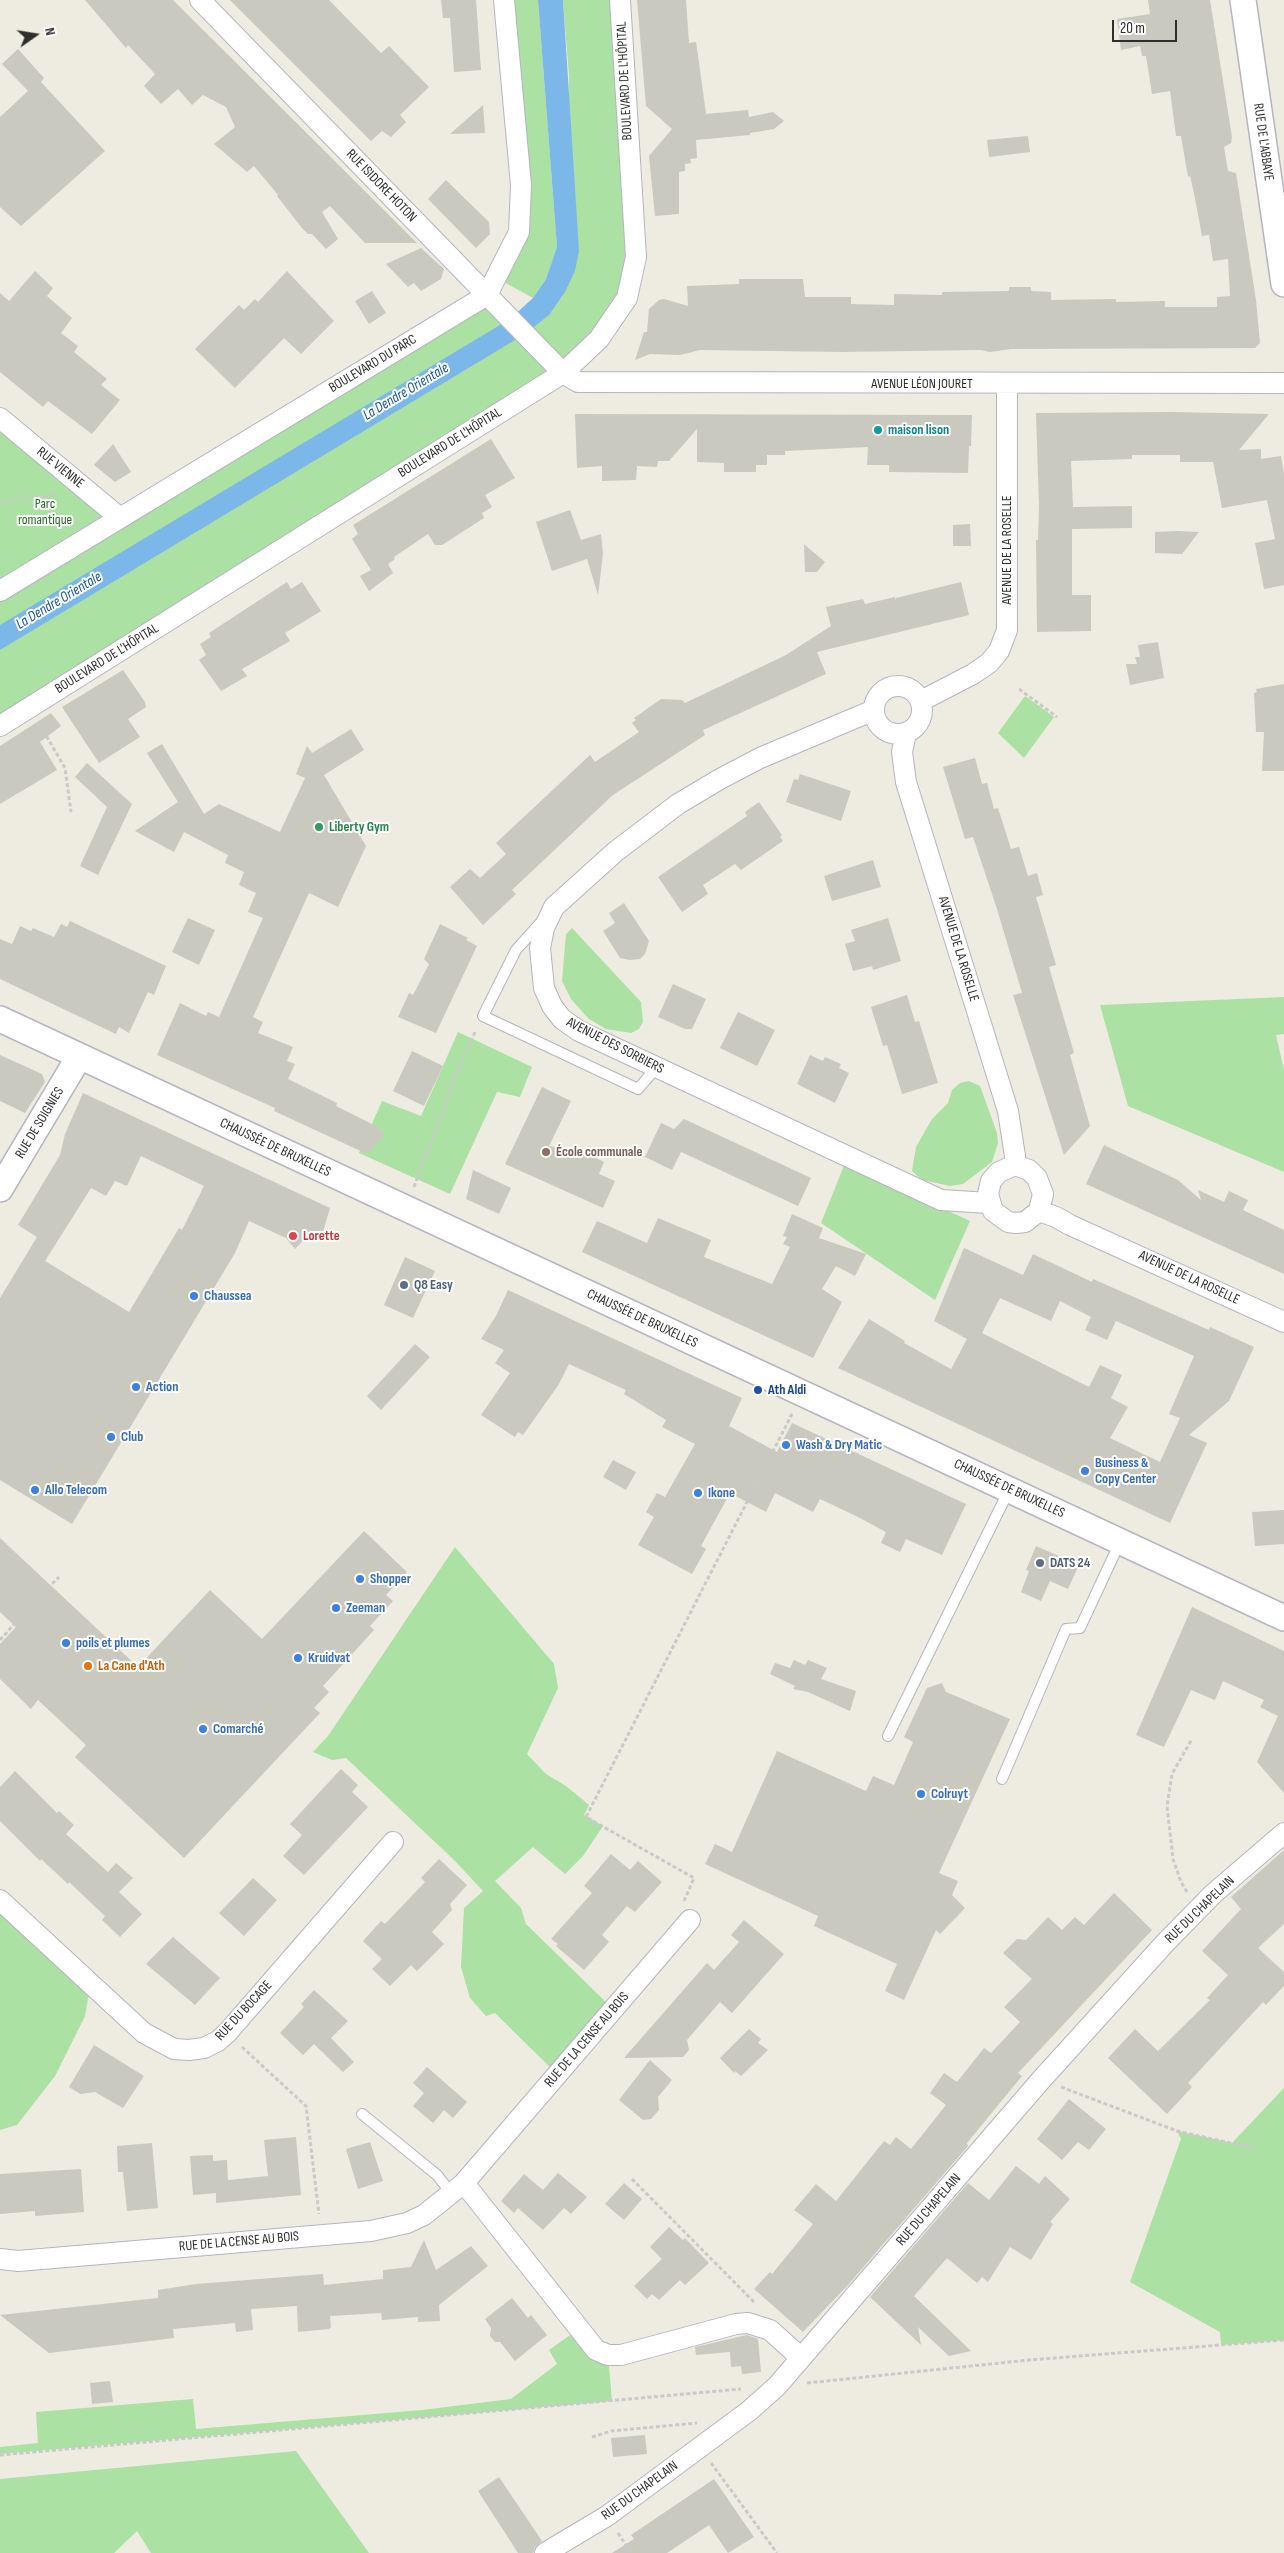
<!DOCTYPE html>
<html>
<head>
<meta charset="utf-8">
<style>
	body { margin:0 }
	#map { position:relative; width:1284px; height:2553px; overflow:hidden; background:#eeebe1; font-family:"Sofia Sans Condensed",sans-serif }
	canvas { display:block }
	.north { position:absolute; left:10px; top:10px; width:50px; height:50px; -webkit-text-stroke:4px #fff; paint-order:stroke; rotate:77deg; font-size:14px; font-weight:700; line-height:20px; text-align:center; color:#2e2e2e }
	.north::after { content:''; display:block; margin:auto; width:18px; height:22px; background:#2e2e2e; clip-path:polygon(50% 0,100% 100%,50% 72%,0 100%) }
	.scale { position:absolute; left:1112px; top:20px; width:65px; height:22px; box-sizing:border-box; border:2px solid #2e2e2e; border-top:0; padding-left:6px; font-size:15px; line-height:18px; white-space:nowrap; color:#2e2e2e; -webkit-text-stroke:4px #fff; paint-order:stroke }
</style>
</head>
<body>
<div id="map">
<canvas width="1284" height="2553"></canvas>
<div class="north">N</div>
<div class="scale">20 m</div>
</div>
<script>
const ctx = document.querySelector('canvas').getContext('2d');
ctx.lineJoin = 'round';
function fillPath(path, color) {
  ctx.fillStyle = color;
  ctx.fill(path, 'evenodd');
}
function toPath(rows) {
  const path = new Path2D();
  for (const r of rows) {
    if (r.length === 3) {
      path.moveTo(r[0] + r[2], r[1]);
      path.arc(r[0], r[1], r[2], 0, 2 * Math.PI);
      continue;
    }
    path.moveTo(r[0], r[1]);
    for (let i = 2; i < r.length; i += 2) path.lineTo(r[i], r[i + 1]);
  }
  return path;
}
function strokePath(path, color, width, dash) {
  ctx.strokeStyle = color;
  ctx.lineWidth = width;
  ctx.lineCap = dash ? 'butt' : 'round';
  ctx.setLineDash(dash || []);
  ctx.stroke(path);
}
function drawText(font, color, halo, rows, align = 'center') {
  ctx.font = font + ' "Sofia Sans Condensed",sans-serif';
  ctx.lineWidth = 4;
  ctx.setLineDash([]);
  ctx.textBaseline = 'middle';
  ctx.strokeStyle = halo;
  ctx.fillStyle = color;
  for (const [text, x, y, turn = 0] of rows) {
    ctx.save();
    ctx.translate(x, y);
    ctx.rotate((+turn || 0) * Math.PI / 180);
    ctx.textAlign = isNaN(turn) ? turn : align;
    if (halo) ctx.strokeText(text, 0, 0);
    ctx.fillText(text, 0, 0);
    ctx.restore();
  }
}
fillPath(toPath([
	[510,0,538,0,557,247,546,279,533,298,502,281,525,236],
	[563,0,620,0,636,257,599,339,0,726,0,418,120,518,487,295,510,319,565,292,569,76],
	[1025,696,1054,717,1024,758,998,733],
	[572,928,641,1002,643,1022,639,1029,631,1033,606,1029,589,1019,571,999,562,981,566,934],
	[1284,997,1284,1034,1276,1035,1284,1070,1284,1172,1128,1106,1100,1005],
	[458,1032,532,1067,520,1097,497,1092,450,1194,359,1153,382,1101,421,1116],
	[969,1081,980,1086,997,1133,998,1143,992,1162,963,1184,950,1186,922,1180,912,1171,916,1147,932,1119,948,1103,952,1090,960,1083],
	[845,1163,970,1221,935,1300,821,1223],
	[455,1547,554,1664,558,1688,527,1754,546,1774,566,1786,589,1805,584,1815,603,1826,583,1856,565,1874,533,1847,495,1881,521,1908,526,1924,613,2009,557,2074,495,2013,486,2016,470,1998,461,1967,464,1908,483,1891,454,1860,346,1758,332,1760,313,1752,328,1736],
	[0,1901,89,1993,85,2016,55,2076,17,2125,0,2130],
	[1284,2088,1284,2340,1221,2345,1220,2332,1130,2282,1181,2139,1177,2131,1232,2143],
	[579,2329,608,2355,612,2401,0,2454,0,2447,38,2443,36,2412,193,2399,196,2429,422,2410,511,2399,557,2364,549,2350],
	[296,2451,369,2553,151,2553,137,2531,114,2553,0,2553,0,2479]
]), '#abe1a2');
fillPath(toPath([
	[538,0,563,0,579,251,575,271,565,292,549,315,525,334,0,650,0,625,510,319,533,298,546,279,557,247]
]), '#7bb8e9');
fillPath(toPath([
	[85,0,173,0,417,243,365,243,330,206,322,212,338,239,326,249,312,234,308,234,302,228,277,196,278,195,254,166,247,172,214,144,235,127,226,107,203,95,192,105,178,89,161,104,144,86,155,74,128,45,126,48],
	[230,0,329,0,381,53,389,46,429,87,400,115,406,122,391,137,382,131,371,141],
	[441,0,476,0,481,70,454,72,450,18,443,18],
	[637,0,686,0,689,43,696,42,697,48,706,114,748,110,749,117,773,112,784,121,774,129,750,133,750,135,696,140,697,158,690,159,691,163,685,164,685,171,679,172,679,214,655,216,649,156,672,129,646,106],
	[1148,0,1210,0,1232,137,1231,143,1224,147,1228,171,1236,173,1256,300,1260,343,1255,348,1011,349,990,352,981,350,842,352,700,350,680,355,650,354,635,360,644,332,647,332,649,309,659,300,664,299,688,306,687,286,739,284,739,279,803,279,805,297,851,297,851,304,894,305,894,294,942,295,942,292,1009,291,1009,287,1031,287,1031,291,1051,292,1051,300,1116,299,1116,302,1165,301,1165,307,1217,307,1217,297,1230,296,1228,259,1213,261,1209,235,1202,236,1194,193,1190,176,1188,177,1181,136,1176,136,1170,91,1152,94,1146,56,1142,56,1140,46,1121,50,1117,19,1150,14],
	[18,49,44,78,41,82,105,151,21,226,0,207,0,117,28,91,2,64],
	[483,105,485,133,450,134],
	[1028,136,1030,152,989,157,987,140],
	[446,180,489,222,490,234,476,248,428,199],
	[421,248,444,269,441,279,421,291,414,283,408,287,386,264],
	[35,271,53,288,47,296,72,318,61,333,78,346,74,352,107,379,101,385,120,400,92,434,48,401,43,407,0,372,0,293,9,301],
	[287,271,334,321,301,354,284,338,235,388,195,349,239,305,244,310,255,299,258,302],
	[372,291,386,313,369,324,355,301],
	[1172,412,1269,414,1239,450,1261,449,1261,459,1281,456,1284,473,1284,585,1264,589,1255,543,1275,539,1267,500,1222,508,1213,462,1180,462,1180,455,1132,455,1132,459,1071,461,1073,507,1132,506,1132,528,1072,529,1072,595,1091,595,1091,631,1037,632,1036,540,1038,540,1039,506,1036,413],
	[575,414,972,415,971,446,969,446,968,473,889,472,889,465,867,465,868,447,785,451,785,455,767,455,767,465,756,465,756,472,724,472,724,463,697,462,697,429,669,461,658,461,657,467,637,466,636,480,602,481,602,466,577,468],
	[491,439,515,478,485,495,492,507,482,513,484,518,442,545,435,545,428,534,394,557,395,559,388,564,393,573,369,591,360,576,371,570,352,539,358,534,353,525],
	[113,444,131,472,115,482,94,465],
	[570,510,581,540,601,534,603,554,598,595,587,559,552,571,536,522],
	[970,524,971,546,953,546,953,525],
	[1177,531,1199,532,1182,554,1155,553,1155,532],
	[804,544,825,562,817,572,805,572],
	[287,582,291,589,302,582,321,611,285,633,290,641,242,669,247,676,221,691,199,660,206,655,200,644,211,637,209,633],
	[961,582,969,615,817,652,826,674,703,730,705,735,613,795,512,890,516,894,483,925,450,887,470,869,480,878,506,854,496,843,590,755,595,762,639,732,632,723,636,720,634,718,661,699,682,700,685,703,786,655,831,626,826,607,863,599,865,604,895,597,895,600,896,598],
	[1158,642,1164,678,1130,685,1126,664,1137,664,1135,657,1140,657,1138,645],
	[123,670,145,702,146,707,128,719,140,737,99,763,62,707],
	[1284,684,1284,771,1262,771,1264,732,1256,732,1254,693,1257,692,1256,689],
	[51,713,61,726,40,742,57,770,0,804,0,746],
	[351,729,364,750,324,775,366,846,338,907,309,893,253,1017,263,1022,258,1033,293,1047,287,1061,295,1064,288,1079,337,1103,336,1106,378,1127,385,1134,367,1154,274,1111,275,1108,157,1055,180,1003,206,1016,208,1012,219,1017,263,918,248,912,256,893,239,885,244,872,225,863,228,855,184,832,174,852,135,831,178,802,147,753,162,744,204,814,219,804,280,832,305,778,296,774,307,746,312,753],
	[975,758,982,784,987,783,994,809,998,808,1011,849,1019,847,1028,876,1037,873,1043,895,1036,897,1056,965,1049,967,1074,1053,1070,1055,1090,1126,1064,1155,1013,995,1022,993,997,909,973,837,965,839,943,767],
	[87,763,132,804,98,875,80,866,107,807,75,777],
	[800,774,851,791,841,821,786,802,794,779,798,780],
	[759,802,782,835,780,837,783,841,741,870,735,864,703,885,708,894,682,912,658,877,747,816,745,812],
	[873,860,881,887,832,901,824,876],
	[624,903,649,941,645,954,640,959,630,960,620,958,603,931,615,923,609,913],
	[188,918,215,930,199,965,172,952],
	[888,918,901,961,873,970,872,966,853,971,845,944,855,941,851,930],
	[70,921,166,966,154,995,148,992,129,1033,119,1027,116,1034,0,979,0,939,12,944,20,926,31,931,33,928,54,937,61,924,67,927],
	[440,924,468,938,466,940,477,946,436,1033,398,1017,409,993,413,995,429,964,424,959],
	[673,984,706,999,692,1029,685,1029,658,1017],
	[907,995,915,1022,919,1021,938,1083,902,1094,887,1045,883,1046,871,1007],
	[738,1012,775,1030,757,1066,720,1048],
	[412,1051,443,1066,424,1106,393,1091],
	[0,1055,42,1074,45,1082,25,1113,0,1101],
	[810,1055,823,1061,825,1057,841,1064,839,1068,849,1073,835,1103,797,1084],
	[542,1087,571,1101,549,1146,590,1155,604,1162,599,1174,615,1181,603,1208,505,1164],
	[83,1093,330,1208,322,1235,312,1231,295,1249,286,1238,249,1221,235,1253,72,1524,0,1480,0,1298,37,1237,18,1225,60,1155,65,1134],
	[141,1156,204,1186,182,1230,179,1228,129,1312,45,1261,91,1188,106,1196,115,1181,127,1186],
	[684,1119,811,1178,798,1206,681,1152,672,1170,645,1157,661,1123,674,1129],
	[1104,1145,1178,1180,1201,1200,1198,1190,1224,1202,1229,1191,1248,1200,1243,1210,1284,1230,1284,1274,1086,1184],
	[473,1170,511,1188,499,1214,466,1199],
	[792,1214,823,1228,819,1238,866,1254,855,1276,836,1266,822,1289,842,1302,813,1358,582,1252,597,1221,647,1243,658,1218,711,1240,704,1257,772,1284,790,1247,783,1244,787,1237,783,1236],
	[964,1248,1023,1275,1033,1254,1092,1282,1093,1279,1209,1330,1210,1327,1254,1347,1229,1401,1189,1435,1207,1443,1170,1523,838,1368,869,1319,905,1341,904,1343,951,1369,967,1339,934,1321],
	[1000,1298,1051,1321,1060,1301,1091,1317,1085,1330,1107,1340,1116,1321,1194,1356,1169,1414,1180,1418,1160,1462,1110,1438,1128,1407,1111,1398,1122,1375,1100,1365,1089,1387,982,1333],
	[405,1257,435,1271,413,1318,384,1305],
	[508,1290,742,1398,729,1426,777,1452,792,1423,966,1504,942,1555,906,1539,900,1552,881,1543,886,1532,854,1515,820,1499,813,1512,775,1493,766,1512,730,1493,701,1546,706,1549,692,1574,638,1545,654,1517,646,1512,657,1493,665,1497,695,1444,662,1427,666,1420,624,1394,626,1390,569,1364,559,1384,523,1435,518,1432,515,1437,481,1415,510,1373,495,1363,504,1350,481,1339,496,1316],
	[415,1344,430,1357,381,1410,367,1396],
	[613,1460,636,1472,626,1490,603,1477],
	[1284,1510,1284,1544,1255,1546,1252,1512],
	[364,1531,407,1572,386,1595,393,1601,370,1626,374,1630,323,1686,329,1692,314,1708,320,1713,184,1858,75,1757,86,1745,38,1700,31,1709,0,1679,0,1644,16,1627,0,1612,0,1538,138,1667,210,1590,262,1639],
	[1036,1546,1079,1565,1068,1589,1050,1581,1041,1601,1021,1592,1029,1571,1026,1570],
	[1192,1607,1284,1651,1284,1793,1257,1762,1278,1716,1260,1707,1264,1700,1223,1681,1215,1700,1191,1690,1164,1747,1136,1735],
	[794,1660,805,1665,808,1660,827,1668,821,1679,856,1691,850,1711,808,1692,793,1689,795,1686,770,1674,775,1663,790,1668],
	[942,1683,946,1692,1010,1719,939,1873,958,1881,952,1895,965,1908,940,1934,936,1930,904,2000,885,1991,897,1964,814,1926,818,1916,705,1864,715,1844,732,1852,777,1751,866,1791,873,1776,894,1785,913,1742,904,1737,927,1688],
	[341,1769,358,1785,352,1792,368,1807,304,1875,283,1856,302,1835,290,1824],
	[15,1771,57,1813,59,1811,74,1825,66,1834,108,1872,116,1863,133,1878,119,1892,142,1914,120,1937,102,1920,105,1916,69,1882,68,1884,41,1859,40,1861,0,1821,0,1787],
	[1284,1850,1284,1924,1258,1948,1284,1972,1284,1986,1266,2005,1263,2002,1188,2083,1192,2087,1167,2114,1108,2058,1135,2029,1158,2051,1210,2000,1207,1998,1228,1975,1202,1951,1241,1909,1231,1897],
	[611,1854,630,1870,638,1861,662,1882,635,1912,627,1906,602,1935,609,1942,584,1970,556,1946,558,1944,551,1939,592,1893,584,1886],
	[439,1859,467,1885,450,1904,452,1910,432,1932,444,1944,417,1971,411,1965,390,1986,372,1969,382,1959,363,1941,381,1921,385,1924,425,1882,421,1878],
	[253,1878,277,1900,244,1936,219,1913],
	[1114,1893,1152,1930,1018,2073,1022,2076,967,2143,968,2146,848,2285,803,2332,754,2289,770,2272,772,2274,813,2224,794,2210,816,2184,836,2201,884,2141,890,2145,896,2137,911,2149,946,2105,930,2093,944,2073,957,2082,984,2048,991,2053,1020,2022,1004,2007,1032,1979,1003,1953,1017,1939,1026,1940,1048,1917,1062,1930,1075,1917,1084,1925],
	[744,1920,784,1954,732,2013,720,2002,687,2040,689,2050,683,2057,624,2058,707,1963,714,1970,739,1942,731,1935],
	[173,1937,220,1978,195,2005,146,1964],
	[314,1990,348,2021,331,2038,354,2062,343,2072,314,2044,303,2055,280,2033,304,2007,301,2004],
	[749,2029,761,2039,758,2043,768,2050,741,2076,735,2071,734,2073,720,2058],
	[94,2045,144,2076,123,2108,95,2092,80,2094,69,2087],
	[650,2060,672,2080,658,2097,659,2110,651,2119,643,2120,619,2100],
	[427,2067,467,2102,453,2118,444,2110,433,2123,413,2106,424,2093,413,2083],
	[1069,2099,1106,2129,1089,2150,1078,2142,1062,2160,1037,2139],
	[296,2137,301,2195,216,2203,216,2193,193,2195,190,2156,213,2155,213,2161,227,2160,228,2180,268,2176,264,2140],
	[370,2142,383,2181,358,2189,346,2149],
	[152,2143,158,2208,127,2211,123,2172,118,2172,117,2146],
	[1016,2166,1039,2184,1045,2176,1070,2199,1050,2222,1053,2224,1031,2260,1010,2247,988,2282,982,2277,977,2283,947,2258,914,2296,971,2351,949,2356,918,2327,921,2345,870,2297,968,2183,989,2200],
	[81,2169,84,2212,35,2216,35,2211,0,2214,0,2174],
	[558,2173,587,2197,571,2214,564,2208,543,2230,518,2208,514,2213,501,2201,524,2174,543,2190],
	[624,2183,642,2199,624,2220,605,2204],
	[669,2227,683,2240,685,2238,709,2263,685,2285,680,2280,659,2300,652,2294,647,2299,634,2286,662,2259,650,2247],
	[424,2240,436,2270,471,2246,488,2266,439,2305,440,2321,418,2322,418,2317,382,2320,381,2313,330,2316,331,2327,329,2329,298,2332,297,2306,251,2309,253,2330,236,2332,235,2323,173,2329,174,2338,49,2353,0,2315,158,2298,158,2290,196,2284,323,2274,324,2285,383,2279,383,2270,411,2267],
	[512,2298,528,2318,531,2315,547,2335,515,2361,500,2342,495,2342,490,2336,491,2328,485,2319],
	[747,2335,758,2339,761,2372,742,2374,741,2366,731,2367,730,2352,696,2355,695,2347],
	[110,2381,113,2402,92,2404,90,2383],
	[645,2435,647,2454,613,2457,611,2438],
	[499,2477,542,2541,535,2547,533,2553,518,2553,478,2491],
	[714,2479,754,2537,728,2553,709,2525,667,2553,612,2553,634,2539,631,2535]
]), '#cac9bf');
const service = toPath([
	[542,921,516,950,483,1016,638,1089,656,1068],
	[888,1736,1009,1490],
	[1002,1779,1066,1629,1080,1628,1120,1542],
	[362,2114,437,2175,451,2193]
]);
const minor = toPath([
	[200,0,563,373,578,382,1284,383],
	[0,418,120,518],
	[0,591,487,295,519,232,521,185,504,0],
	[898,710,24],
	[921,701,973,674,989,663,999,651,1007,630,1007,384],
	[874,710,760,758,720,779,678,804,615,852,554,907,544,928,540,948,544,988,552,1006,562,1019,579,1031,941,1200,989,1203],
	[0,726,563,373,599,339,627,298,636,257,620,0],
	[906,733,902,752,906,782,1008,1111,1015,1156,1015,1165],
	[1015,1165,1029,1170,1037,1178,1043,1194,1039,1211,1025,1222,1016,1223,1008,1222,993,1211,988,1194,991,1181,999,1172,1015,1165],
	[1039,1211,1056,1217,1070,1225,1284,1322],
	[0,1900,144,2033,174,2049,189,2050,204,2048,218,2041,227,2033,393,1842],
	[464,2183,690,1920],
	[0,2259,18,2261,371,2231,407,2223,424,2215,464,2183,596,2350,608,2355,621,2355,736,2324,748,2323,770,2330,800,2357],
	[545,2553,607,2516,749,2411,777,2386,1041,2080,1166,1942,1213,1894,1284,1833]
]);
const tertiary = toPath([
	[1243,0,1284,284],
	[0,1019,1284,1618],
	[0,1189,79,1057]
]);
strokePath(service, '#b5b5c0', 12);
strokePath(minor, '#b5b5c0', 22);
strokePath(tertiary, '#b5b5c0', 28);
strokePath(toPath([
	[0,502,47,497,57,492],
	[1019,689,1057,717],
	[40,725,65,768,71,812],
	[414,1187,462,1061,476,1030],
	[43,1593,59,1577],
	[0,1640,18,1620],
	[1187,1892,1181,1882,1173,1859,1167,1806,1172,1774,1192,1739],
	[684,1901,694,1878,586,1817,793,1412],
	[242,2047,306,2106,319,2214],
	[1061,2087,1177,2131,1257,2149],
	[632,2179,754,2302],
	[807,2383,1029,2360,1284,2340],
	[592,2437,611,2431,697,2423],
	[0,2455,741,2389],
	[711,2463,777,2553],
	[618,2533,631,2553]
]), '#c9c9c9', 3, [4, 2.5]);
strokePath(service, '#fff', 10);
strokePath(minor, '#fff', 20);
strokePath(tertiary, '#fff', 25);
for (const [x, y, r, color] of [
	[878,430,5,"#0f9aa8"],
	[319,827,5,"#2e9e5b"],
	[546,1152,5,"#8d6e63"],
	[293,1236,5,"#e0444e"],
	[404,1285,5,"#5c6f8a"],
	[194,1296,5,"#3f7fe0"],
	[136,1387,5,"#3f7fe0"],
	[758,1390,5,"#1a4fb4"],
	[111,1437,5,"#3f7fe0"],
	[786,1445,5,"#3f7fe0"],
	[1085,1471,5,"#3f7fe0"],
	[35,1490,5,"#3f7fe0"],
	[698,1493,5,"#3f7fe0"],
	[1040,1563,5,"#5c6f8a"],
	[360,1579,5,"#3f7fe0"],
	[336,1608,5,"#3f7fe0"],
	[66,1643,5,"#3f7fe0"],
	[298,1658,5,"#3f7fe0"],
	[88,1666,5,"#e8710a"],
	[203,1729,5,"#3f7fe0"],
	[921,1794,5,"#3f7fe0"]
]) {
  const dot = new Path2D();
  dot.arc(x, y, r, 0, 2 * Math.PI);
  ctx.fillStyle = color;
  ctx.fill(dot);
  strokePath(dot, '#fff', 2);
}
drawText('14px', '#2e2e2e', '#fff', [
	["BOULEVARD DE L'HÔPITAL",625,81,-93],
	["RUE DE L'ABBAYE",1263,142,82],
	["RUE ISIDORE HOTON",381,186,46],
	["BOULEVARD DU PARC",373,364,-31],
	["AVENUE LÉON JOURET",922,384],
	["BOULEVARD DE L'HÔPITAL",450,443,-32],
	["RUE VIENNE",60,468,39],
	["AVENUE DE LA ROSELLE",1007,550,-90],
	["BOULEVARD DE L'HÔPITAL",107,659,-32],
	["AVENUE DE LA ROSELLE",958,949,73],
	["AVENUE DES SORBIERS",615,1046,27],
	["RUE DE SOIGNIES",40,1123,-59],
	["CHAUSSÉE DE BRUXELLES",275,1148,25],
	["AVENUE DE LA ROSELLE",1189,1278,25],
	["CHAUSSÉE DE BRUXELLES",642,1319,25],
	["CHAUSSÉE DE BRUXELLES",1009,1489,25],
	["RUE DU CHAPELAIN",1200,1910,-44],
	["RUE DU BOCAGE",244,2011,-47],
	["RUE DE LA CENSE AU BOIS",587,2040,-49],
	["RUE DU CHAPELAIN",929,2210,-49],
	["RUE DE LA CENSE AU BOIS",239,2242,-5],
	["RUE DU CHAPELAIN",640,2491,-36]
]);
drawText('bold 14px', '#0d838f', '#fff', [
	["maison lison",888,430]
], 'left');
drawText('14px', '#21691f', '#fff', [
	["Parc",45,504],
	["romantique",45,520]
]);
drawText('bold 14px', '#27864d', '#fff', [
	["Liberty Gym",329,827]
], 'left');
drawText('bold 14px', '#785e54', '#fff', [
	["École communale",556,1152]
], 'left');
drawText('bold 14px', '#be3a42', '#fff', [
	["Lorette",303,1236]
], 'left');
drawText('bold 14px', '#4e5e75', '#fff', [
	["Q8 Easy",414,1285],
	["DATS 24",1050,1563]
], 'left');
drawText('bold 14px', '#366cbe', '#fff', [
	["Chaussea",204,1296],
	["Action",146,1387],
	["Club",121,1437],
	["Wash & Dry Matic",796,1445],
	["Business &",1095,1463],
	["Copy Center",1095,1479],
	["Allo Telecom",45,1490],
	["Ikone",708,1493],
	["Shopper",370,1579],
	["Zeeman",346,1608],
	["poils et plumes",76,1643],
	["Kruidvat",308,1658],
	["Comarché",213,1729],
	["Colruyt",931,1794]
], 'left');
drawText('bold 14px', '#164399', '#fff', [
	["Ath Aldi",768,1390]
], 'left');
drawText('bold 14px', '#c56008', '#fff', [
	["La Cane d'Ath",98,1666]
], 'left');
drawText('italic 15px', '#15549a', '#fff', [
	["La Dendre Orientale",406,392,-31],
	["La Dendre Orientale",59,601,-31]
]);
</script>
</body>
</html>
